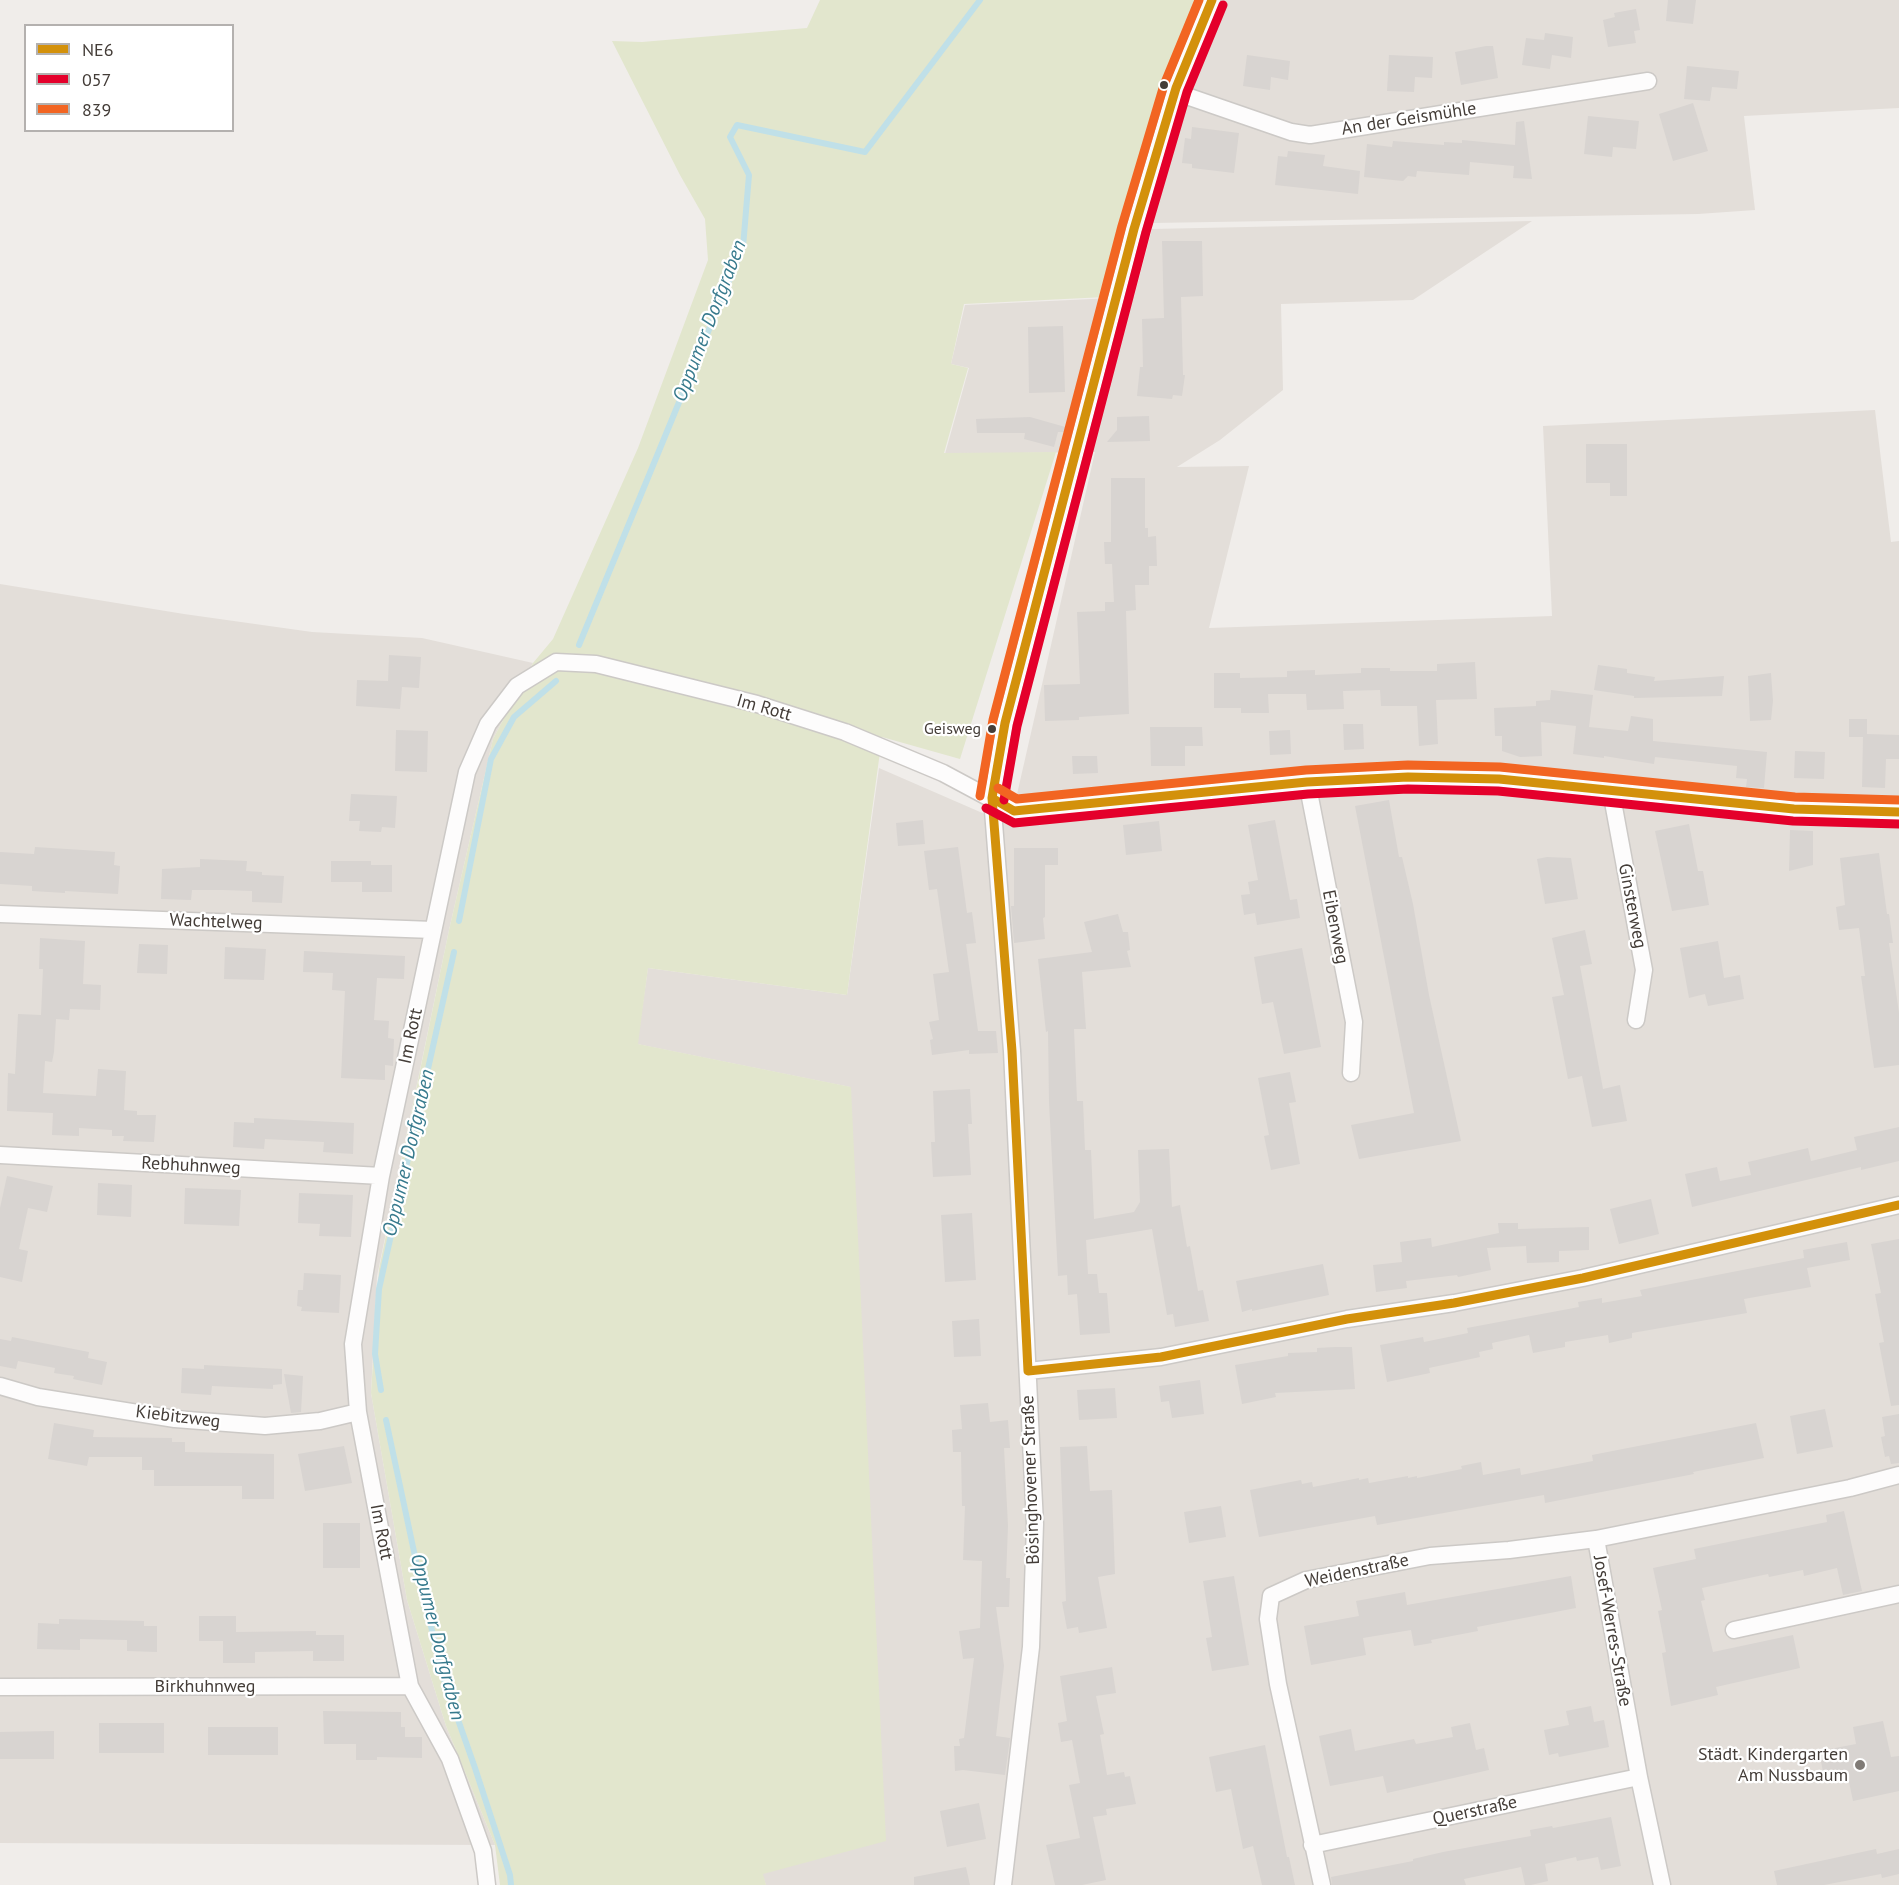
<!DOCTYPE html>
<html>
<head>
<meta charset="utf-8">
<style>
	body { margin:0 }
	#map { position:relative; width:1899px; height:1885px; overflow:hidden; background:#f0edea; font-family:"PT Sans",sans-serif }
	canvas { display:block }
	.legend { position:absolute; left:24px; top:24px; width:210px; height:108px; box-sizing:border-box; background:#fff; border:2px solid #b4b1af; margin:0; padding:8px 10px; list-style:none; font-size:18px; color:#443d38 }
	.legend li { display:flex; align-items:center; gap:12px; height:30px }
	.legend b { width:30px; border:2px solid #b4b1af }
</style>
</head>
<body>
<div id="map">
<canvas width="1899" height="1885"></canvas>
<ul class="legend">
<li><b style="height:8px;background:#d3910b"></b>NE6</li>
<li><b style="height:8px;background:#e4002b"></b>057</li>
<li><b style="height:8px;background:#f26522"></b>839</li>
</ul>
</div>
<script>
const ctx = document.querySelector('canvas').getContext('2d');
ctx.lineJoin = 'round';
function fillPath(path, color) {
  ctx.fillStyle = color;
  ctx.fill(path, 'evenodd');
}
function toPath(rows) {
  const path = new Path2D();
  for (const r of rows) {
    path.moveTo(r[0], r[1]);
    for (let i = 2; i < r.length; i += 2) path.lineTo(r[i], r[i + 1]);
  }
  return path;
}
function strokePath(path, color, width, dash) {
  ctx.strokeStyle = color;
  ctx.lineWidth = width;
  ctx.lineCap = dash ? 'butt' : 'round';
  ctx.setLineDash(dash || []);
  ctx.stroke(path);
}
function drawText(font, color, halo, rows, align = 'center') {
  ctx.font = font + ' "PT Sans",sans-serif';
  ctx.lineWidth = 4.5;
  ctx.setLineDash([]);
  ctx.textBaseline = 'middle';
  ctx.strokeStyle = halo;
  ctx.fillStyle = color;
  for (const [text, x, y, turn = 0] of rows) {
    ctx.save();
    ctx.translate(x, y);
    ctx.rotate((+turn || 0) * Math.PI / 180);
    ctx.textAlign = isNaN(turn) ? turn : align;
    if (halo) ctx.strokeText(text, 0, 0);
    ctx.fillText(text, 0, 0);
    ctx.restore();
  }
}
fillPath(toPath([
	[1223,0,1899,0,1899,108,1744,116,1755,210,1698,214,1152,223,1182,114],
	[1532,221,1413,300,1281,304,1283,390,1220,440,1177,467,1249,466,1209,628,1552,616,1543,426,1875,410,1891,542,1899,541,1899,1885,766,1885,762,1874,850,1087,637,1044,648,968,847,995,879,768,1010,825,1095,452,945,454,969,368,951,364,965,305,1134,297,1152,229],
	[0,584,184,614,312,632,422,638,533,663,493,739,449,930,377,1276,371,1393,407,1600,446,1726,495,1845,0,1843]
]), '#e3ded9');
fillPath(toPath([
	[820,0,1197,0,1159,93,1105,297,964,304,951,364,968,368,944,453,1056,452,960,759,882,737,847,995,648,968,638,1044,851,1087,886,1841,763,1874,766,1885,500,1885,495,1845,446,1726,407,1600,371,1393,379,1269,449,930,493,739,533,663,553,639,638,448,708,260,705,219,680,175,612,41,642,42,807,28]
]), '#e2e6cd');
strokePath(toPath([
	[579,645,743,247,749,175,730,137,737,125,865,152,980,0],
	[459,921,491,759,514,717,556,681],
	[381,1390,375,1354,379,1289,454,952],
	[386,1420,416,1561,442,1674,475,1768,510,1875,511,1885]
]), '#c0e0e8', 6);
fillPath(toPath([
	[1668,0,1696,0,1693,24,1666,21],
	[1636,9,1640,30,1634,31,1636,43,1608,47,1603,20,1615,17,1614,13],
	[1545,33,1573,37,1571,58,1552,55,1550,69,1522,65,1526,38,1544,40],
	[1486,46,1493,46,1498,78,1461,85,1455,52],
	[1247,55,1290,61,1288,80,1271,77,1270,90,1243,86],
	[1389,55,1433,57,1432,78,1415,77,1414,92,1387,91],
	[1687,66,1739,71,1737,89,1712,87,1710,101,1684,99],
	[1693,103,1708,151,1673,161,1659,114],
	[1588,116,1639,121,1636,149,1613,147,1612,157,1584,154],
	[1524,121,1532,179,1513,178,1514,166,1470,162,1469,175,1417,171,1416,177,1408,176,1403,181,1364,177,1367,144,1392,147,1393,141,1444,145,1444,142,1462,143,1462,140,1515,145,1516,122],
	[1192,127,1239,133,1234,173,1192,168,1192,164,1182,163,1185,138,1191,139],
	[1288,151,1325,155,1323,166,1360,171,1358,194,1275,185,1278,156,1287,157],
	[1162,241,1202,241,1203,296,1181,297,1183,375,1185,375,1182,396,1173,395,1172,399,1137,396,1140,367,1143,367,1142,319,1164,318],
	[1063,326,1065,392,1029,393,1028,327],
	[1149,416,1150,441,1107,442,1117,430,1117,417],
	[1030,417,1069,428,1068,432,1058,432,1054,447,1024,439,1025,433,977,433,976,419],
	[1586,444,1627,444,1627,496,1610,496,1610,483,1586,483],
	[1111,478,1145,478,1145,528,1148,528,1148,537,1156,536,1157,566,1149,566,1149,585,1135,585,1136,610,1126,611,1129,714,1079,717,1079,720,1045,721,1044,685,1080,684,1077,612,1105,611,1105,602,1114,602,1112,564,1105,564,1104,542,1111,542],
	[389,655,421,657,419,688,402,687,400,709,356,706,357,680,388,681],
	[1475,662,1477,699,1436,700,1438,744,1419,746,1417,706,1381,706,1380,690,1343,691,1344,709,1307,710,1306,694,1268,694,1269,713,1241,713,1241,708,1214,708,1214,673,1240,673,1240,678,1287,677,1287,671,1315,670,1315,675,1361,673,1361,668,1390,668,1390,671,1437,671,1437,664],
	[1598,665,1627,669,1627,673,1655,677,1654,681,1724,676,1722,696,1634,698,1634,696,1594,690],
	[1771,673,1773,701,1771,720,1750,721,1748,676],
	[1551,690,1593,695,1589,727,1628,731,1631,716,1653,719,1653,741,1767,752,1764,788,1746,787,1747,779,1736,778,1737,766,1655,757,1654,764,1604,756,1604,758,1573,754,1576,726,1541,722,1542,756,1520,757,1502,751,1502,736,1495,736,1494,708,1536,706,1536,701,1550,700],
	[1849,719,1867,719,1867,734,1899,735,1899,759,1886,759,1885,788,1862,787,1863,737,1849,737],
	[1343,724,1363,724,1364,749,1344,750],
	[1150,727,1202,727,1203,746,1185,746,1185,766,1151,766],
	[396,730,428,731,427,772,395,771],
	[1290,730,1291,754,1270,755,1269,731],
	[1795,751,1825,752,1824,779,1794,778],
	[1072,756,1097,756,1098,773,1073,774],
	[351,794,397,796,395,828,382,827,381,832,359,831,360,821,349,821],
	[1389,800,1399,857,1402,857,1413,904,1429,995,1461,1141,1359,1159,1351,1125,1414,1113,1355,806],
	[923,820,925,844,898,846,896,823],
	[1275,820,1290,900,1297,899,1300,918,1257,925,1255,913,1244,915,1241,895,1250,894,1248,882,1258,880,1248,825],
	[1159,821,1162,851,1126,855,1123,825],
	[1689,824,1698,871,1703,871,1709,905,1672,911,1655,831],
	[1790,830,1813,831,1813,865,1789,871],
	[35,847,115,852,114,865,120,866,118,894,65,891,65,893,32,891,32,886,0,884,0,852,34,854],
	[958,847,967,913,972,912,976,943,966,944,978,1031,996,1031,998,1053,969,1054,969,1050,932,1055,930,1040,933,1039,929,1022,939,1020,933,974,949,972,937,889,929,890,924,851],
	[1014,848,1058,848,1058,865,1045,865,1045,917,1043,918,1045,939,1014,943,1011,906,1014,906],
	[1879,853,1887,914,1889,914,1893,943,1889,943,1899,1013,1899,1065,1874,1068,1861,976,1865,976,1859,928,1839,930,1836,907,1845,905,1840,858],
	[1547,857,1571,858,1578,899,1545,904,1537,859],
	[200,859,247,861,246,871,262,872,262,875,284,876,282,903,252,902,252,891,223,890,192,890,191,900,161,899,162,869,200,867],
	[331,861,371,861,371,865,392,865,392,892,362,892,362,882,331,882],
	[1118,914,1123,932,1128,932,1130,950,1127,951,1131,967,1082,972,1086,1029,1074,1029,1077,1101,1083,1101,1085,1150,1091,1150,1094,1219,1134,1212,1140,1202,1138,1150,1169,1149,1172,1207,1180,1205,1187,1247,1190,1246,1198,1291,1203,1290,1209,1321,1175,1327,1173,1314,1167,1315,1152,1229,1086,1240,1088,1274,1097,1274,1099,1293,1107,1293,1110,1333,1080,1335,1077,1294,1068,1295,1067,1275,1058,1276,1049,1102,1048,1031,1046,1032,1038,959,1092,952,1084,922],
	[1585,930,1592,964,1580,966,1603,1089,1620,1085,1627,1121,1592,1127,1582,1076,1568,1079,1552,997,1564,995,1552,938],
	[40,938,85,941,83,984,101,985,100,1010,70,1009,69,1020,56,1019,54,1052,52,1062,45,1061,43,1093,96,1096,98,1069,126,1071,124,1110,137,1111,137,1115,156,1115,154,1142,123,1141,124,1136,112,1136,112,1130,79,1128,79,1136,52,1135,53,1113,7,1111,8,1073,15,1074,18,1014,41,1015,43,969,39,969],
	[1718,941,1724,978,1740,975,1744,999,1708,1006,1705,994,1689,998,1680,948],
	[139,944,168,945,167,974,137,973],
	[225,947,266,949,264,980,224,979],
	[1302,948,1321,1047,1284,1054,1273,1002,1262,1004,1254,957],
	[304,951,405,956,404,979,377,978,374,1020,389,1021,388,1038,394,1039,393,1066,385,1065,385,1080,341,1078,345,991,332,990,333,973,303,972],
	[1290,1072,1296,1102,1289,1103,1300,1164,1271,1170,1264,1136,1269,1135,1258,1078],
	[970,1089,972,1124,968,1124,971,1175,933,1177,931,1142,935,1142,933,1091],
	[254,1118,354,1123,353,1154,323,1152,324,1142,265,1139,264,1149,233,1147,234,1122,254,1123],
	[1899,1127,1899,1161,1861,1170,1861,1167,1692,1207,1685,1174,1717,1167,1720,1181,1751,1175,1748,1162,1808,1148,1811,1161,1857,1150,1854,1137],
	[7,1176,53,1186,47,1212,28,1208,19,1249,28,1251,22,1282,0,1277,0,1208],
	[98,1183,132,1185,131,1217,97,1215],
	[185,1188,241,1190,239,1226,184,1224],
	[299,1193,353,1195,351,1237,319,1236,320,1224,298,1223],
	[1651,1199,1659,1234,1619,1244,1610,1209],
	[972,1213,976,1280,945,1282,941,1215],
	[1498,1223,1518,1223,1518,1229,1589,1227,1589,1250,1559,1251,1559,1262,1527,1263,1526,1246,1487,1248,1491,1270,1458,1277,1457,1275,1406,1281,1407,1288,1376,1292,1373,1265,1402,1262,1400,1242,1431,1238,1432,1247,1499,1233],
	[1899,1239,1899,1405,1891,1406,1879,1343,1884,1342,1875,1294,1881,1293,1871,1244],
	[1847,1242,1850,1260,1807,1268,1811,1287,1744,1299,1747,1313,1632,1333,1632,1338,1609,1343,1608,1335,1565,1342,1565,1347,1533,1353,1529,1335,1492,1343,1493,1349,1479,1352,1480,1357,1429,1368,1430,1373,1387,1382,1380,1345,1423,1337,1424,1342,1468,1333,1467,1328,1579,1307,1578,1302,1602,1298,1602,1303,1642,1296,1640,1290,1804,1258,1803,1250],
	[1323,1264,1329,1295,1252,1311,1252,1309,1242,1312,1236,1281],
	[304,1273,341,1275,339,1313,301,1311,302,1307,297,1306,298,1290,303,1290],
	[979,1319,981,1356,954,1357,952,1321],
	[12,1337,89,1352,88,1358,107,1362,102,1385,73,1379,74,1376,54,1373,55,1368,18,1361,16,1369,0,1366,0,1339,11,1341],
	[1335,1347,1352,1347,1355,1389,1275,1393,1276,1397,1242,1404,1235,1365,1288,1356,1288,1353,1317,1352,1317,1348],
	[204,1365,282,1369,282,1384,273,1385,273,1389,212,1386,211,1395,181,1393,182,1368,204,1369],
	[284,1374,303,1376,301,1412,291,1413],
	[1200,1380,1204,1414,1172,1418,1169,1401,1161,1402,1159,1386],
	[1115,1388,1117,1418,1079,1420,1077,1390],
	[988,1403,990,1422,1008,1420,1010,1448,1004,1448,1008,1526,1006,1578,1010,1578,1009,1607,996,1607,1004,1666,996,1736,1010,1738,1005,1775,963,1770,955,1771,954,1746,960,1746,959,1739,964,1738,974,1658,963,1659,959,1631,980,1628,982,1561,963,1560,965,1506,962,1506,961,1452,953,1452,952,1430,962,1429,960,1405],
	[1825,1409,1833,1447,1797,1454,1790,1416],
	[1899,1414,1899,1463,1891,1464,1889,1456,1885,1457,1881,1437,1885,1436,1882,1417],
	[54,1423,94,1430,93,1437,172,1438,172,1442,185,1442,185,1452,274,1454,274,1499,242,1499,242,1486,154,1486,154,1470,142,1470,142,1457,89,1457,87,1466,48,1459],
	[1756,1423,1764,1458,1693,1472,1694,1474,1545,1503,1544,1495,1377,1525,1375,1516,1259,1537,1250,1490,1301,1480,1302,1484,1312,1482,1313,1487,1359,1478,1359,1480,1368,1478,1369,1483,1408,1476,1408,1478,1417,1476,1417,1478,1462,1469,1461,1466,1481,1462,1483,1475,1520,1468,1521,1475,1593,1461,1592,1455],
	[344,1446,352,1483,305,1491,298,1454],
	[1087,1446,1090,1491,1112,1490,1115,1574,1098,1577,1107,1628,1079,1633,1078,1627,1067,1629,1062,1602,1066,1601,1060,1447],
	[1221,1506,1226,1537,1189,1543,1184,1512],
	[1844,1511,1862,1591,1843,1595,1837,1568,1804,1576,1803,1570,1769,1577,1768,1574,1702,1588,1705,1600,1701,1601,1713,1652,1793,1635,1800,1668,1716,1687,1718,1695,1671,1706,1662,1653,1666,1652,1658,1611,1662,1610,1653,1568,1696,1559,1694,1549,1827,1522,1826,1515],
	[323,1523,360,1523,360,1568,323,1568],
	[1234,1576,1249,1665,1212,1671,1206,1638,1212,1637,1203,1581],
	[1571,1576,1576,1608,1477,1627,1478,1631,1431,1640,1432,1643,1414,1646,1411,1630,1363,1638,1366,1655,1311,1665,1304,1626,1359,1616,1356,1601,1405,1592,1407,1605],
	[199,1616,236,1616,236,1632,316,1631,316,1635,344,1635,344,1661,313,1661,313,1651,255,1652,255,1663,223,1663,223,1641,199,1641],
	[59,1619,144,1621,144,1626,157,1626,157,1652,127,1651,127,1640,80,1639,80,1650,37,1649,38,1623,59,1624],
	[1112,1667,1116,1693,1096,1696,1104,1734,1100,1735,1107,1775,1124,1772,1125,1777,1130,1776,1136,1804,1106,1809,1107,1815,1093,1817,1106,1880,1082,1885,1055,1885,1046,1845,1080,1838,1069,1785,1080,1783,1072,1740,1061,1742,1058,1723,1067,1721,1060,1676],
	[1591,1706,1594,1722,1604,1720,1609,1747,1559,1757,1558,1753,1549,1755,1544,1730,1569,1725,1566,1711],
	[323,1711,401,1712,401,1727,405,1727,405,1737,422,1737,422,1758,377,1757,377,1760,356,1760,356,1744,324,1744],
	[1883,1721,1891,1757,1899,1756,1899,1791,1853,1801,1847,1772,1824,1777,1819,1751,1856,1744,1853,1727],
	[99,1723,164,1723,164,1753,99,1753],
	[1470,1723,1476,1750,1484,1748,1489,1770,1387,1793,1383,1776,1330,1786,1319,1736,1351,1729,1355,1751,1414,1739,1416,1744,1453,1737,1451,1727],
	[208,1727,278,1727,278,1755,208,1755],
	[54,1731,54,1759,0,1759,0,1732],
	[1265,1745,1287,1857,1289,1857,1295,1885,1262,1885,1253,1846,1243,1849,1231,1789,1216,1792,1209,1757],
	[979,1803,986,1839,947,1847,940,1811],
	[1611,1817,1621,1866,1601,1870,1598,1857,1577,1861,1576,1857,1545,1864,1548,1881,1531,1885,1525,1885,1521,1867,1464,1879,1466,1885,1332,1885,1331,1877,1413,1861,1413,1859,1443,1852,1531,1836,1530,1830,1552,1826,1553,1828],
	[1876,1849,1877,1854,1899,1849,1899,1874,1882,1878,1881,1874,1824,1885,1777,1885,1774,1871],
	[966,1867,970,1885,914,1885,914,1877]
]), '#d8d4d1');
const street = toPath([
	[1175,92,1291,132,1310,135,1648,81],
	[1307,782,1354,1022,1351,1073],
	[1611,791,1644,970,1636,1020],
	[0,914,433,930],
	[0,1155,381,1176],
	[1028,1371,1161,1357,1347,1319,1454,1303,1583,1278,1899,1205],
	[0,1386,38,1397,175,1419,265,1426,320,1421,358,1412],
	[1734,1630,1899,1594],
	[0,1687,410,1686],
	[1312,1845,1639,1777],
	[487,1885,483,1851,450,1759,410,1686,358,1412,353,1344,381,1176,467,772,488,724,517,686,556,662,596,664,757,704,845,732,943,773,1014,811,1307,782,1408,777,1499,779,1794,809,1899,812],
	[1003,1885,1031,1647,1035,1524,1012,1051,992,798,1005,723,1134,229,1176,88,1212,0],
	[1322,1885,1278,1684,1268,1619,1271,1596,1306,1580,1430,1556,1509,1550,1596,1539],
	[1662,1885,1639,1777,1596,1539,1850,1488,1899,1475]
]);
strokePath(street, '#ccc9c6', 19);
strokePath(street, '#fdfcfc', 16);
strokePath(toPath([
	[1212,0,1176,88,1134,229,1005,723,992,798,1012,1051,1028,1371,1161,1357,1347,1319,1454,1303,1583,1278,1899,1205],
	[992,798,1014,811,1307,782,1408,777,1499,779,1794,809,1899,812]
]), '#d3910b', 9);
strokePath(toPath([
	[1004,800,1017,726,1146,232,1187,92,1223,5],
	[986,808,1014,823,1308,794,1408,789,1498,791,1793,821,1899,824]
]), '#e4002b', 9);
strokePath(toPath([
	[998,788,1017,799,1306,770,1408,765,1500,767,1795,797,1899,800],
	[980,796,993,720,1122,226,1164,85,1199,0]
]), '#f26522', 9);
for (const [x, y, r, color] of [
	[1164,85,5,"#443d38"],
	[992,729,5,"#443d38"],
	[1860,1765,6,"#807b76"]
]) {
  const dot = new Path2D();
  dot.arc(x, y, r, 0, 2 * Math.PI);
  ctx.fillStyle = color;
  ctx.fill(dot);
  strokePath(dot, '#fff', 2);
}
drawText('16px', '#443d38', '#fff', [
	["Geisweg",981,729]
], 'right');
drawText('18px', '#443d38', '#fff', [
	["An der Geismühle",1409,119,-9],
	["Im Rott",764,708,16],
	["Ginsterweg",1632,906,79],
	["Wachtelweg",216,922,2],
	["Eibenweg",1335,927,79],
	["Im Rott",411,1036,-78],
	["Rebhuhnweg",191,1166,3],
	["Kiebitzweg",178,1417,7],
	["Bösinghovener Straße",1031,1480,-92],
	["Im Rott",381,1532,79],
	["Weidenstraße",1357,1571,-12],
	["Josef-Werres-Straße",1612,1631,80],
	["Birkhuhnweg",205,1687],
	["Querstraße",1475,1811,-12]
]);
drawText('18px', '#443d38', '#fff', [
	["Städt. Kindergarten",1848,1755],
	["Am Nussbaum",1848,1776]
], 'right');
drawText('italic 20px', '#377a8d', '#fff', [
	["Oppumer Dorfgraben",710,321,-69],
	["Oppumer Dorfgraben",409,1153,-77],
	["Oppumer Dorfgraben",437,1637,76]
]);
</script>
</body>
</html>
